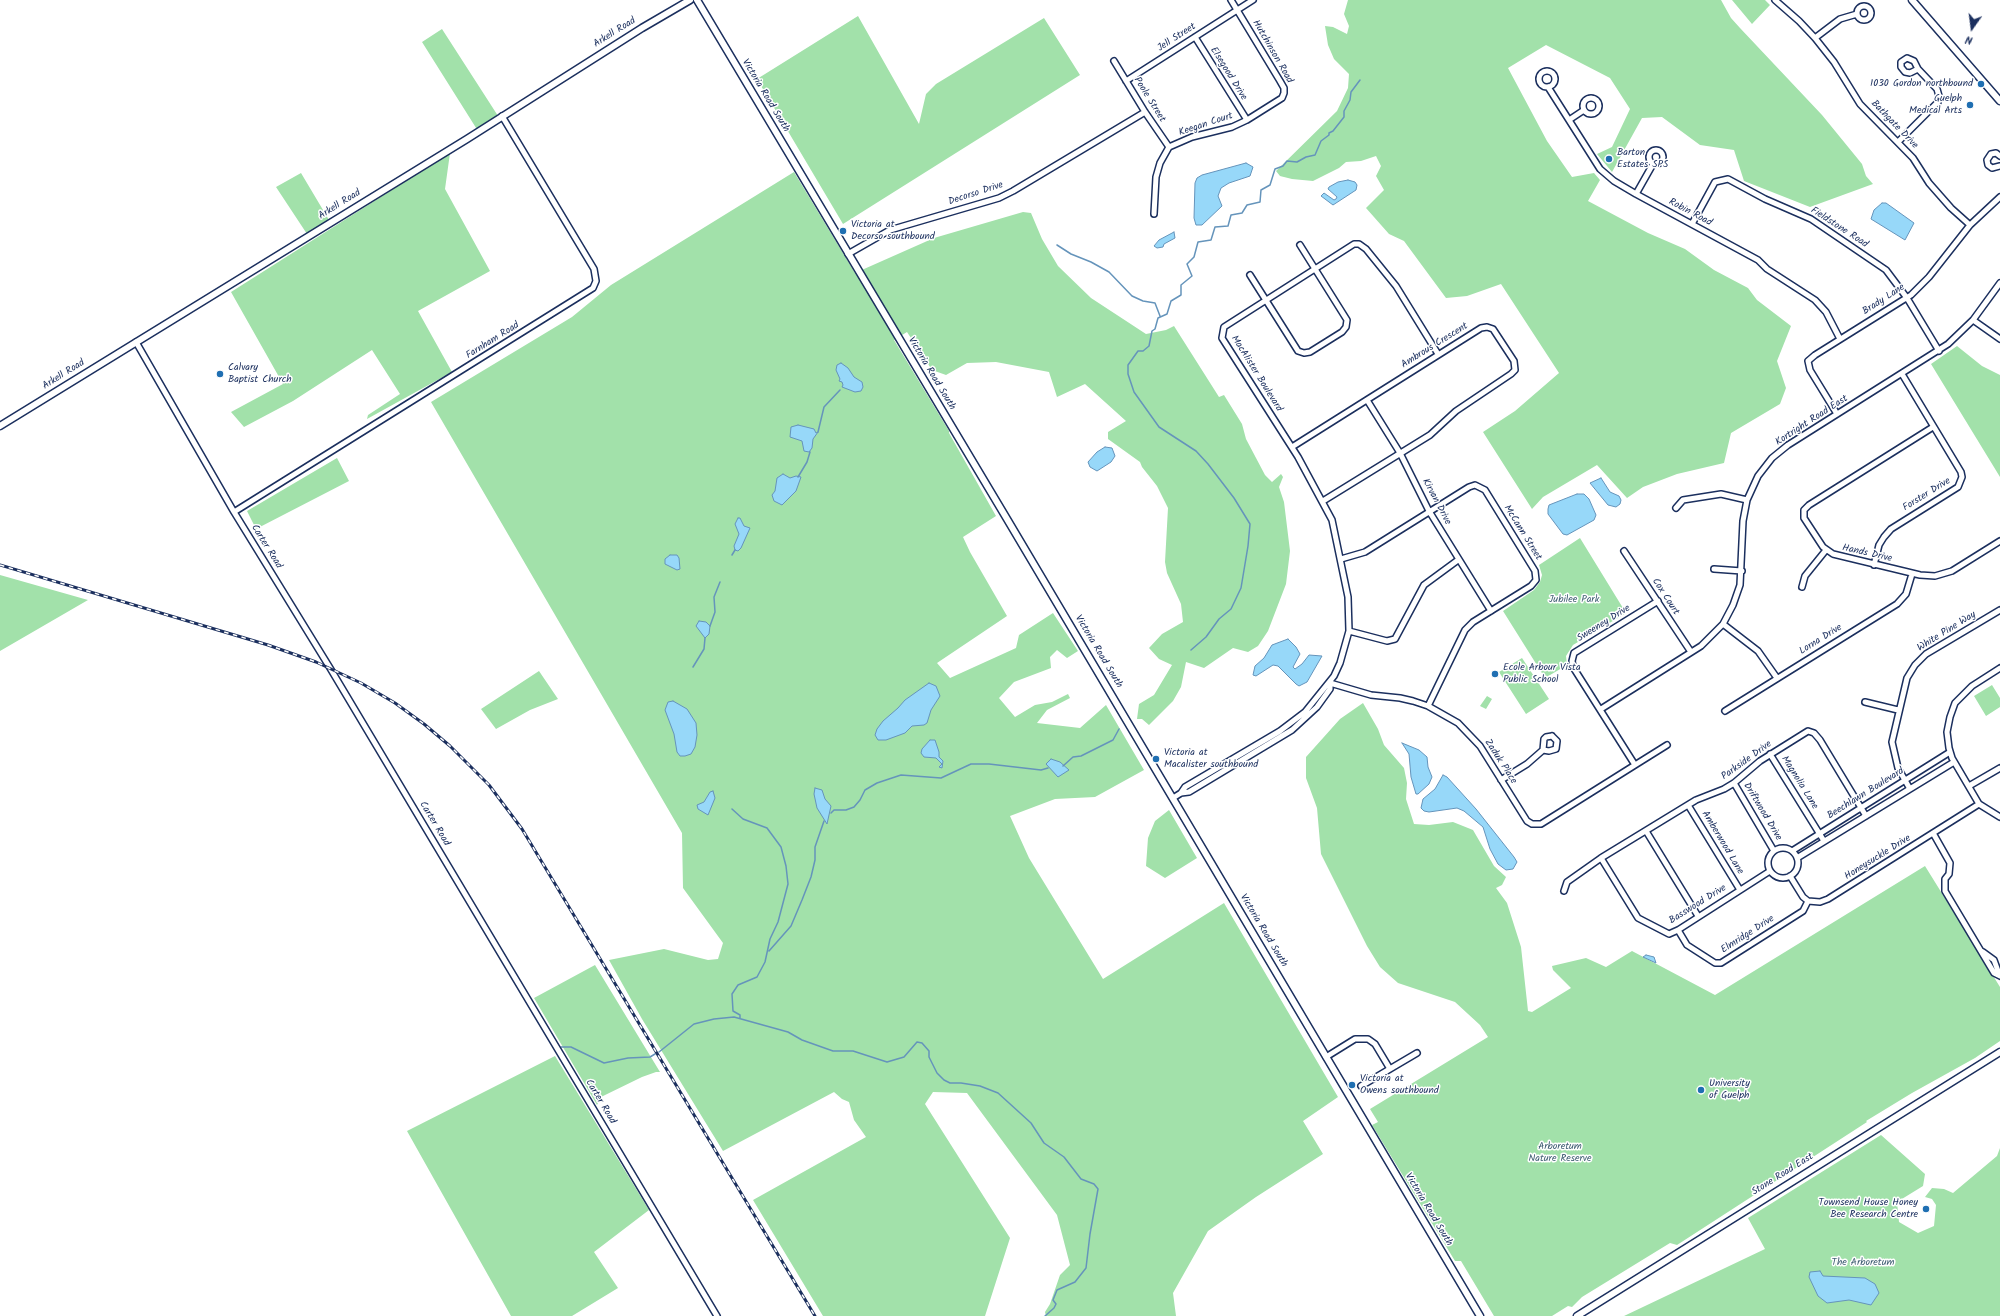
<!DOCTYPE html>
<html>
<head>
<meta charset="utf-8">
<style>
	body { margin:0 }
	#map { position:relative; width:2000px; height:1316px; overflow:hidden; background:#fff; font-family:Kalam,sans-serif }
	canvas { display:block }
	.north { position:absolute; left:1952px; top:8px; width:40px; height:40px; -webkit-text-stroke:3px #fff; paint-order:stroke; rotate:194deg; font-size:11px; font-weight:700; line-height:16px; text-align:center; color:#1b2f5e }
	.north::after { content:''; display:block; margin:auto; width:14px; height:18px; background:#1b2f5e; clip-path:polygon(50% 0,100% 100%,50% 72%,0 100%) }
</style>
</head>
<body>
<div id="map">
<canvas width="2000" height="1316"></canvas>
<div class="north">N</div>
</div>
<script>
const ctx = document.querySelector('canvas').getContext('2d');
ctx.lineJoin = 'round';
function fillPath(path, color) {
  ctx.fillStyle = color;
  ctx.fill(path, 'evenodd');
}
function toPath(rows) {
  const path = new Path2D();
  for (const r of rows) {
    if (r.length === 3) {
      path.moveTo(r[0] + r[2], r[1]);
      path.arc(r[0], r[1], r[2], 0, 2 * Math.PI);
      continue;
    }
    path.moveTo(r[0], r[1]);
    for (let i = 2; i < r.length; i += 2) path.lineTo(r[i], r[i + 1]);
  }
  return path;
}
function strokePath(path, color, width, dash) {
  ctx.strokeStyle = color;
  ctx.lineWidth = width;
  ctx.lineCap = dash ? 'butt' : 'round';
  ctx.setLineDash(dash || []);
  ctx.stroke(path);
}
function drawText(font, color, halo, rows, align = 'center') {
  ctx.font = font + ' Kalam,sans-serif';
  ctx.lineWidth = 3;
  ctx.setLineDash([]);
  ctx.textBaseline = 'middle';
  ctx.strokeStyle = halo;
  ctx.fillStyle = color;
  for (const [text, x, y, turn = 0] of rows) {
    ctx.save();
    ctx.translate(x, y);
    ctx.rotate((+turn || 0) * Math.PI / 180);
    ctx.textAlign = isNaN(turn) ? turn : align;
    if (halo) ctx.strokeText(text, 0, 0);
    ctx.fillText(text, 0, 0);
    ctx.restore();
  }
}
fillPath(toPath([
	[1348,0,1721,0,1731,18,1740,28,1822,115,1862,164,1866,176,1873,184,1810,207,1744,181,1734,150,1700,145,1662,117,1642,118,1612,172,1597,154,1612,147,1630,109,1610,78,1546,45,1508,68,1547,141,1572,177,1594,173,1600,180,1588,201,1648,233,1685,249,1714,270,1748,288,1757,300,1791,326,1777,361,1786,388,1780,404,1731,433,1724,463,1677,474,1643,487,1627,498,1597,465,1543,497,1532,509,1483,432,1515,411,1559,373,1501,284,1467,296,1446,298,1404,241,1389,234,1366,208,1384,190,1376,176,1381,166,1376,156,1361,161,1346,162,1339,168,1313,181,1292,179,1280,176,1276,171,1337,111,1348,88,1349,74,1334,59,1328,45,1325,26,1333,27,1347,34,1349,26,1344,14],
	[1732,0,1765,0,1770,5,1752,24],
	[858,16,919,124,926,94,936,84,1044,18,1080,75,843,224,757,79],
	[442,29,500,119,478,131,422,42],
	[450,153,445,189,490,271,418,311,452,372,367,419,368,415,400,394,372,350,293,401,244,427,231,412,283,384,231,292],
	[794,172,855,273,934,238,1023,212,1031,213,1042,239,1058,266,1091,298,1146,334,1166,330,1174,326,1219,397,1224,395,1242,424,1246,439,1265,475,1272,482,1281,474,1283,477,1279,487,1284,502,1290,551,1286,584,1268,631,1258,646,1248,652,1233,648,1204,668,1186,662,1181,687,1173,701,1149,725,1142,719,1137,719,1139,704,1154,695,1172,665,1159,659,1149,648,1162,634,1183,622,1181,604,1167,573,1165,562,1168,508,1157,486,1142,467,1140,462,1108,439,1108,432,1126,421,1085,384,1057,397,1049,372,996,362,967,363,946,375,932,370,907,332,894,340,949,431,949,433,996,516,963,537,970,552,1007,616,937,663,950,678,1016,648,1019,635,1053,613,1078,651,1067,658,1057,650,1050,657,1051,668,1014,682,999,698,1015,717,1035,705,1052,702,1068,694,1070,698,1047,710,1037,723,1080,728,1106,705,1144,770,1095,797,1055,799,1010,816,1029,858,1103,979,1224,903,1338,1097,1303,1121,1323,1154,1256,1197,1208,1231,1173,1293,1176,1316,1046,1316,1045,1312,1050,1304,1060,1275,1070,1265,1057,1215,967,1093,933,1092,925,1104,1010,1238,985,1316,823,1316,753,1200,866,1137,854,1120,849,1102,842,1099,834,1092,723,1151,642,1019,609,960,664,949,708,960,718,959,723,943,683,888,682,833,431,402,572,317,611,285],
	[301,173,329,220,307,234,276,187],
	[1957,346,1982,366,2000,375,2000,477,1931,364],
	[337,458,349,481,256,529,247,511],
	[1580,538,1626,613,1573,645,1566,656,1567,665,1545,678,1503,611,1534,590,1540,582,1542,575,1539,565],
	[0,575,88,600,0,651],
	[1522,658,1549,699,1526,714,1499,672],
	[539,671,558,699,530,710,496,729,481,709],
	[1992,685,2000,698,2000,707,1986,716,1974,696],
	[1487,696,1492,699,1486,709,1480,706],
	[1363,703,1378,729,1384,745,1404,768,1407,783,1406,799,1414,824,1429,825,1453,822,1473,830,1494,866,1506,877,1502,885,1496,888,1507,903,1521,947,1528,1011,1532,1012,1571,988,1553,970,1552,966,1586,958,1606,967,1632,951,1715,995,1925,866,2000,987,2000,1041,1975,1058,1912,1093,1866,1121,1867,1122,1677,1245,1670,1243,1582,1297,1572,1307,1568,1306,1552,1316,1494,1316,1461,1261,1455,1261,1372,1125,1378,1122,1370,1109,1488,1037,1480,1025,1455,1002,1398,983,1380,967,1367,946,1321,854,1317,808,1306,778,1306,757,1340,719],
	[1169,810,1197,858,1165,878,1146,866,1148,838,1155,821],
	[595,965,660,1072,656,1072,642,1077,601,1097,597,1105,534,998],
	[555,1056,649,1210,594,1252,618,1288,572,1316,511,1316,407,1131],
	[1881,1135,1925,1174,1923,1186,1897,1202,1899,1222,1918,1233,1934,1226,1936,1205,1932,1199,1925,1197,1932,1188,1944,1189,1953,1193,1997,1156,2000,1148,2000,1316,1624,1316,1765,1249,1748,1218]
]), '#a2e1aa');
const water = toPath([
	[1246,163,1253,167,1250,176,1229,183,1221,188,1218,196,1222,206,1202,225,1196,225,1194,218,1195,183,1197,178,1202,175,1246,163],
	[1348,180,1355,182,1357,185,1356,190,1333,205,1321,196,1324,193,1334,200,1336,199,1337,197,1328,189,1329,187,1338,182,1348,180],
	[1882,203,1886,203,1914,223,1905,240,1871,219,1874,210,1882,203],
	[1174,232,1175,238,1164,244,1163,247,1157,248,1154,246,1159,240,1174,232],
	[841,363,848,368,854,377,862,382,863,387,861,391,855,392,842,387,843,385,842,382,839,381,840,379,836,370,837,365,841,363],
	[798,425,814,429,816,433,818,432,813,439,812,448,809,452,804,451,802,441,790,437,791,427,798,425],
	[1105,447,1112,448,1115,456,1111,462,1097,471,1090,467,1088,462,1097,452,1105,447],
	[783,474,790,478,796,476,801,477,796,491,782,505,774,501,772,495,775,491,777,478,783,474],
	[1601,478,1610,492,1619,496,1621,500,1620,504,1616,507,1608,505,1590,483,1601,478],
	[1577,494,1584,494,1589,499,1596,515,1594,520,1567,535,1563,534,1548,514,1548,509,1549,505,1577,494],
	[738,518,740,518,744,526,750,528,741,548,738,551,735,550,734,546,739,534,735,524,738,518],
	[670,555,677,555,679,558,680,569,677,570,665,564,665,559,670,555],
	[699,621,706,622,710,626,709,634,705,638,696,626,699,621],
	[1288,639,1296,647,1300,654,1293,667,1295,669,1302,664,1309,655,1322,656,1307,682,1299,686,1296,684,1278,666,1273,665,1256,676,1253,675,1255,666,1264,658,1272,645,1288,639],
	[929,683,936,686,940,696,931,710,927,723,924,725,912,726,905,733,886,740,878,740,875,735,877,729,883,721,898,708,905,700,929,683],
	[673,701,687,709,696,723,697,735,695,747,691,754,685,756,680,756,677,752,674,734,665,710,668,702,673,701],
	[930,740,935,740,939,752,939,757,943,761,942,768,939,767,942,764,936,758,924,757,921,753,922,749,930,740],
	[1402,743,1419,750,1427,757,1428,767,1432,777,1429,784,1418,794,1416,794,1411,777,1409,754,1402,743],
	[1051,759,1060,762,1069,770,1058,777,1046,764,1051,759],
	[1443,775,1447,777,1476,809,1514,857,1517,862,1513,869,1506,870,1498,864,1490,849,1483,827,1464,811,1457,808,1429,812,1424,811,1421,808,1423,799,1435,789,1443,775],
	[815,788,822,790,825,799,831,806,827,824,817,808,814,794,815,788],
	[713,791,715,798,708,815,698,809,697,805,704,802,710,792,713,791],
	[1646,955,1654,957,1656,963,1643,957,1646,955],
	[1820,1271,1823,1276,1865,1278,1875,1284,1879,1293,1871,1305,1849,1300,1827,1303,1818,1296,1809,1277,1810,1272,1820,1271]
]);
fillPath(water, '#97d8f9');
strokePath(water, '#6594bb', 1);
strokePath(toPath([
	[1057,245,1071,254,1091,262,1109,272,1132,296,1143,301,1155,303,1160,316],
	[818,432,824,407,840,390],
	[798,477,807,462,810,452],
	[732,555,735,550],
	[710,626,715,612,714,597,720,582],
	[1191,650,1206,637,1219,619,1231,609,1241,588,1248,546,1250,524,1234,498,1208,464,1196,451,1159,427,1134,392,1128,374,1128,365,1138,351,1143,351,1149,346,1152,331,1155,329,1158,318,1167,314,1171,301,1181,295,1181,285,1192,276,1187,264,1194,257,1198,242,1211,240,1215,227,1228,226,1231,215,1242,213,1247,205,1260,202,1261,190,1270,185,1275,169,1283,166,1287,161,1297,162,1306,157,1315,155,1321,141,1329,135,1329,133,1333,131,1344,117,1344,111,1350,100,1351,92,1360,80],
	[693,667,704,649,705,638],
	[1063,766,1073,757,1081,756,1113,740,1119,729],
	[732,809,743,819,767,828,781,847,786,866,788,884,778,922,770,939,765,962,757,977,738,985,732,994,733,1011,740,1015,740,1018],
	[831,813,834,810,846,810,854,807,860,800,865,790,877,783,901,775,941,778,971,764,989,764,1041,770,1048,768],
	[769,951,791,926,802,900,811,877,815,860,815,847,824,821],
	[561,1047,571,1047,604,1063,628,1058,650,1057,655,1054],
	[659,1052,694,1024,714,1019,734,1017,788,1032,802,1040,833,1051,853,1051,887,1062,904,1057,917,1042,922,1043,929,1051,929,1057,937,1073,944,1080,950,1083,961,1083,980,1086,998,1093,1031,1123,1044,1143,1064,1157,1081,1179,1094,1184,1098,1189,1090,1234,1086,1268,1075,1282,1057,1290,1053,1300,1056,1304,1054,1308,1045,1316]
]), '#6594bb', 1.5);
const minor = toPath([
	[1775,0,1799,21,1815,38,1834,62,1860,104,1913,158,1929,183,1951,208,1970,225],
	[1864,13,7],
	[1195,37,1247,120],
	[1815,38,1840,19,1857,14],
	[1114,61,1145,112,1169,147],
	[1547,79,8],
	[1126,81,1253,0],
	[1548,87,1600,169,1614,181,1636,194,1758,260,1767,269,1815,300,1826,312,1840,339],
	[1591,106,8],
	[1569,120,1584,110],
	[1898,142,1938,102,1939,96,1937,89,1918,69,1914,61,1907,58,1901,62,1901,67,1905,72,1910,73,1918,69],
	[1656,157,7],
	[2000,156,1996,153,1991,154,1987,160,1988,165,1992,168,2000,166],
	[1636,194,1653,164],
	[1154,214,1156,177,1160,163,1169,147,1192,137,1232,127,1247,120,1282,98,1284,93,1284,88,1280,81,1231,0],
	[1692,224,1715,182,1728,179,1765,199,1811,219,1886,270,1907,298,1939,351],
	[848,254,890,230,999,198,1013,191,1145,112],
	[1250,275,1298,351,1304,353,1310,352,1342,332,1346,327,1347,320,1300,245],
	[1973,320,2000,339],
	[136,342,234,512,330,668,717,1316],
	[1367,400,1400,453,1429,511,1491,611],
	[1837,414,1810,370,1808,361,1815,355,1911,295,1929,277,1970,225,2000,197],
	[1933,427,1809,505,1804,510,1804,518,1823,547,1833,554,1920,575,1935,576,1952,571,2000,541],
	[1292,447,1481,328,1487,327,1493,329,1514,361,1515,370,1511,374,1456,411,1430,435,1323,501],
	[1676,508,1683,500,1721,494,1747,500],
	[234,512,593,288,596,281,594,269,502,116],
	[1624,551,1691,652],
	[1341,559,1365,552,1469,487,1475,485,1485,490,1535,571,1536,580,1531,586,1473,622,1465,630,1428,706],
	[1874,565,1879,545,1884,537,1891,529,1958,487,1962,477,1961,472,1902,374],
	[1714,569,1742,571],
	[1802,587,1805,576,1826,550],
	[1658,601,1574,653,1572,661,1573,667,1635,765,1667,745],
	[1723,624,1758,651,1777,678],
	[1349,631,1387,641,1395,639,1424,585,1458,560],
	[2000,668,1972,686,1955,703,1950,717,1947,732,1949,748,1952,758,1979,804,2000,817],
	[1330,683,1371,695,1400,698,1413,701,1428,706,1458,723,1480,746,1527,821,1532,824,1541,824,1635,765],
	[1865,702,1898,710],
	[1601,709,1701,646,1723,624,1733,605,1740,585,1743,521,1747,500,1758,476,1772,458,1788,445,1948,344,1973,320,2000,283],
	[1725,711,1897,604,1906,594,1912,574],
	[1552,736,1557,741,1556,749,1549,751,1543,750,1544,739,1546,737,1552,736],
	[1770,754,1824,841],
	[1501,780,1527,764,1543,750],
	[1734,783,1774,851],
	[1969,786,2000,768],
	[1910,789,1898,768,1892,742,1907,678,1915,665,1926,654,2000,610],
	[1181,793,1185,787,1280,731,1305,712,1334,676,1340,663,1349,631,1348,597,1332,520,1298,457,1222,338,1224,327,1354,244,1359,244,1366,249,1396,286,1438,354],
	[1173,798,1181,793,1189,792,1292,730,1317,707,1330,689,1330,683],
	[1688,805,1740,890],
	[1646,831,1698,916],
	[1933,833,1950,863,1949,874,1945,879,1945,891,1994,973,2000,976],
	[1783,863,15],
	[1792,851,1950,752],
	[1601,858,1638,918,1669,934,1678,930,1770,871],
	[1797,858,1954,762],
	[1790,876,1803,897,1808,901,1820,902,1828,899,1979,804],
	[1564,891,1567,882,1601,858,1696,800,1724,789,1734,783,1760,761,1808,731,1814,733,1820,740,1866,816],
	[1678,930,1687,945,1715,963,1721,963,1803,911,1808,901],
	[1983,952,1994,960,1998,971,1997,974],
	[1326,1057,1355,1039,1368,1039,1375,1044,1390,1069],
	[1361,1086,1417,1053]
]);
const major = toPath([
	[697,0,1007,519,1480,1316],
	[1912,0,2000,101],
	[0,426,467,139,642,28,690,0],
	[1577,1316,2000,1052]
]);
strokePath(minor, '#1b2f5e', 8);
strokePath(major, '#1b2f5e', 9);
strokePath(minor, '#fff', 5);
strokePath(major, '#fff', 6);
const rail = toPath([
	[0,565,268,645,316,662,361,683,395,703,424,724,450,746,489,785,522,829,815,1316]
]);
strokePath(rail, '#1b2f5e', 3);
strokePath(rail, '#fff', 1.5, [4.5]);
for (const [x, y, r, color] of [
	[1981,84,4,"#1f6fb2"],
	[1970,105,4,"#1f6fb2"],
	[1609,159,4,"#1f6fb2"],
	[843,231,4,"#1f6fb2"],
	[220,374,4,"#1f6fb2"],
	[1495,674,4,"#1f6fb2"],
	[1156,759,4,"#1f6fb2"],
	[1352,1085,4,"#1f6fb2"],
	[1701,1090,4,"#1f6fb2"],
	[1926,1209,4,"#1f6fb2"]
]) {
  const dot = new Path2D();
  dot.arc(x, y, r, 0, 2 * Math.PI);
  ctx.fillStyle = color;
  ctx.fill(dot);
  strokePath(dot, '#fff', 1.5);
}
drawText('10px', '#1b2f5e', '#fff', [
	["Arkell Road",615,33,-32],
	["Jell Street",1177,38,-33],
	["Hutchinson Road",1272,52,60],
	["Elsegood Drive",1228,74,58],
	["Victoria Road South",765,96,59],
	["Poole Street",1149,100,58],
	["Keegan Court",1206,125,-18],
	["Bathgate Drive",1894,125,46],
	["Decorso Drive",976,194,-18],
	["Arkell Road",340,205,-32],
	["Robin Road",1690,213,28],
	["Fieldstone Road",1839,228,33],
	["Brady Lane",1884,300,-33],
	["Farnham Road",493,341,-32],
	["Ambrous Crescent",1435,346,-32],
	["Victoria Road South",931,374,59],
	["MacAlister Boulevard",1256,374,58],
	["Arkell Road",64,375,-32],
	["Kortright Road East",1812,421,-33],
	["Forster Drive",1927,495,-32],
	["Kirvan Drive",1436,502,62],
	["McCann Street",1522,533,58],
	["Carter Road",266,547,58],
	["Hands Drive",1867,554,13],
	["Cox Court",1665,597,57],
	["Sweeney Drive",1604,624,-32],
	["White Pine Way",1947,632,-32],
	["Lorna Drive",1821,640,-32],
	["Victoria Road South",1098,652,59],
	["Parkside Drive",1747,761,-36],
	["Zaduk Place",1500,762,57],
	["Magnolia Lane",1799,783,58],
	["Beechlawn Boulevard",1866,794,-32],
	["Driftwood Drive",1762,812,59],
	["Carter Road",434,824,59],
	["Amberwood Lane",1722,843,59],
	["Honeysuckle Drive",1878,858,-32],
	["Basswood Drive",1698,905,-32],
	["Victoria Road South",1263,931,59],
	["Elmridge Drive",1748,935,-33],
	["Carter Road",600,1102,59],
	["Stone Road East",1783,1175,-32],
	["Victoria Road South",1428,1210,59]
]);
drawText('10px', '#1b2f5e', '#fff', [
	["1030 Gordon northbound",1973,84,"right"],
	["Guelph",1962,99,"right"],
	["Medical Arts",1962,111,"right"],
	["Barton",1617,153],
	["Estates SPS",1617,165],
	["Victoria at",851,225],
	["Decorso southbound",851,237],
	["Calvary",228,368],
	["Baptist Church",228,380],
	["Ecole Arbour Vista",1503,668],
	["Public School",1503,680],
	["Victoria at",1164,753],
	["Macalister southbound",1164,765],
	["Victoria at",1360,1079],
	["Owens southbound",1360,1091],
	["University",1709,1084],
	["of Guelph",1709,1096],
	["Townsend House Honey",1918,1203,"right"],
	["Bee Research Centre",1918,1215,"right"]
], 'left');
drawText('10px', '#3d5c71', '#fff', [
	["Jubilee Park",1574,600],
	["Arboretum",1560,1147],
	["Nature Reserve",1560,1159],
	["The Arboretum",1863,1263]
]);
</script>
</body>
</html>
